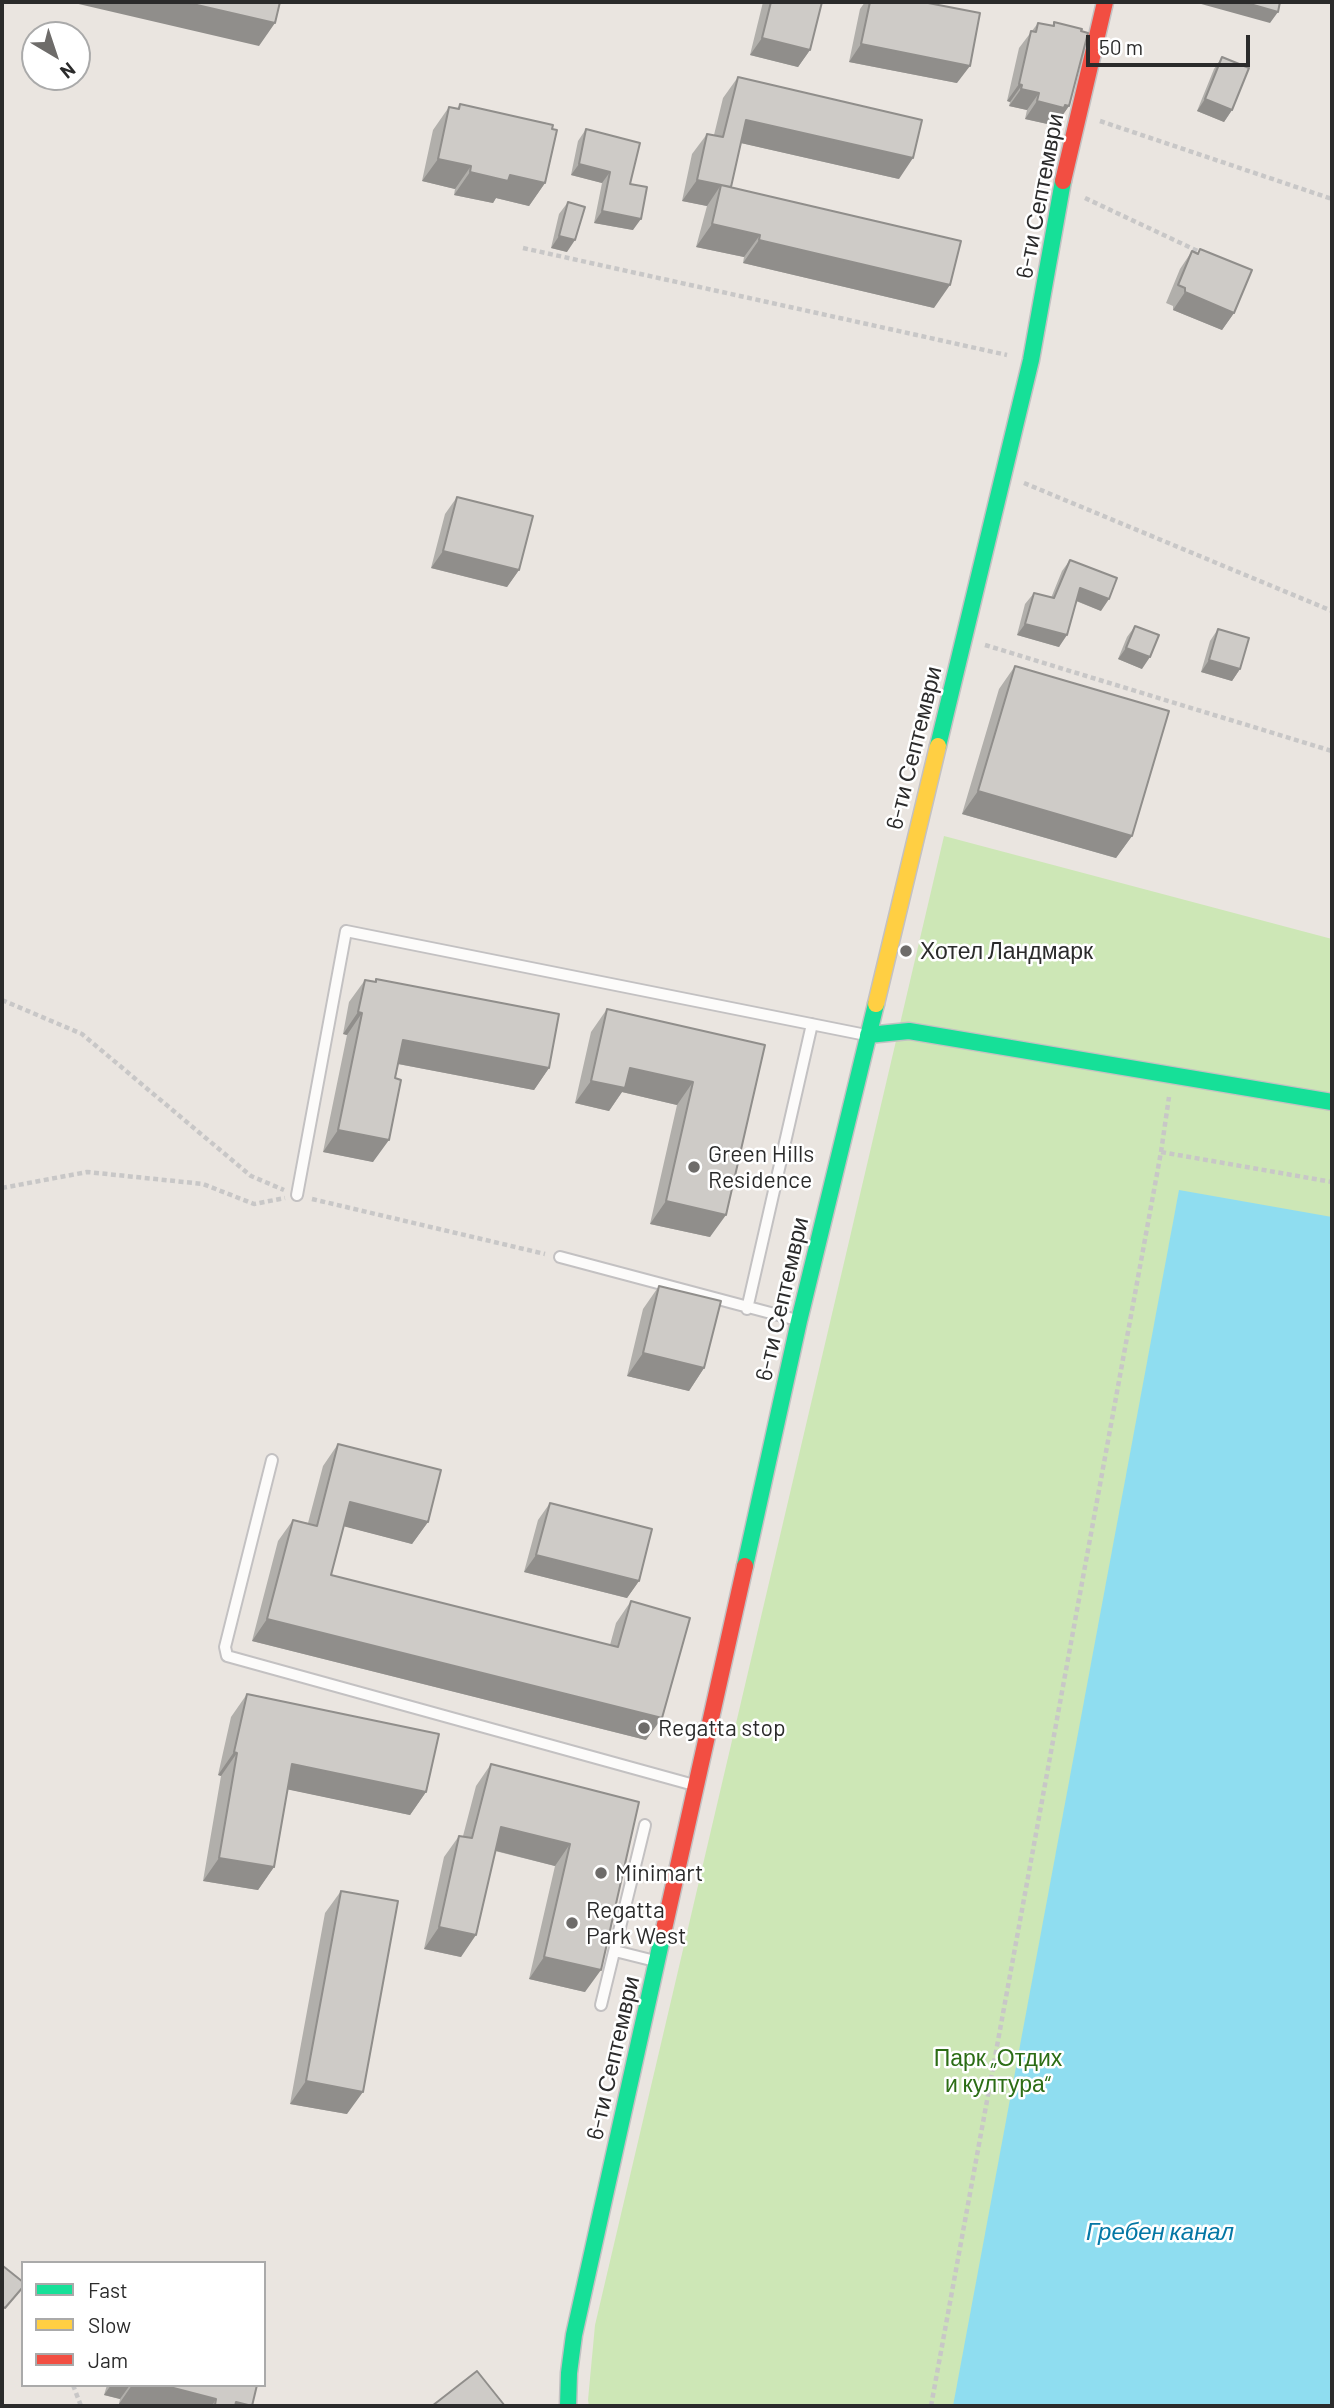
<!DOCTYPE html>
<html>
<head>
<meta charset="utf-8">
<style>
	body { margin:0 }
	#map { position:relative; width:1334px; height:2408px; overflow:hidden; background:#eae5e0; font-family:Barlow,sans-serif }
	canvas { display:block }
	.frame { position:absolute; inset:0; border:4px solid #2b2b2b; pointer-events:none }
	.legend { position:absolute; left:21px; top:2261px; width:245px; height:126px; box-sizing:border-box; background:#fff; border:2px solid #aaa; margin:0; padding:9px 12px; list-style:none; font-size:21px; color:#2b2b2b }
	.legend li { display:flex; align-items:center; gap:14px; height:35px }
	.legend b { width:35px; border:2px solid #aaa }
	.north { position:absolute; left:21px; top:21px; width:70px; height:70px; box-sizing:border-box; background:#fff; border:2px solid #aaa; border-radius:50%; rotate:141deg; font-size:19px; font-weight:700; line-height:28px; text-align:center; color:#2b2b2b }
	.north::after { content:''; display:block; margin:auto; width:24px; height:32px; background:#6e6c6a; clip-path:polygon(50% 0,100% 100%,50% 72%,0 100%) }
	.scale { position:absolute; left:1086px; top:35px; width:164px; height:32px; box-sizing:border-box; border:4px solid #2b2b2b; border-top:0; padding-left:9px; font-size:21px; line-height:24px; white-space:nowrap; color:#2b2b2b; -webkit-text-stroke:5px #fff; paint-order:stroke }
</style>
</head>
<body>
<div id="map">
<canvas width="1334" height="2408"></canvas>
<div class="frame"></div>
<ul class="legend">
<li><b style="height:9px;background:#16e098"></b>Fast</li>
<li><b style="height:9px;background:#ffcf43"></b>Slow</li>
<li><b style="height:9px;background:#f24e42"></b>Jam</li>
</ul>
<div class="north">N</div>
<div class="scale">50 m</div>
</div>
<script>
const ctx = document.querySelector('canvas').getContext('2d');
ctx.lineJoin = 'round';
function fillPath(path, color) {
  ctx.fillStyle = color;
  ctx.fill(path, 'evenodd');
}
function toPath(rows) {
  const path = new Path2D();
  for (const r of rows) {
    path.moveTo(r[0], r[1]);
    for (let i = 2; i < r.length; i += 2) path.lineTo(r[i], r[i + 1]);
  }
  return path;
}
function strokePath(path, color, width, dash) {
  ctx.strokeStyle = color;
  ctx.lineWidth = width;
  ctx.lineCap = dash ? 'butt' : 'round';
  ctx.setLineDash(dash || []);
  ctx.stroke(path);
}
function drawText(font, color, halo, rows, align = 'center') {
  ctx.font = font + ' Barlow,sans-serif';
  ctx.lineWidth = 5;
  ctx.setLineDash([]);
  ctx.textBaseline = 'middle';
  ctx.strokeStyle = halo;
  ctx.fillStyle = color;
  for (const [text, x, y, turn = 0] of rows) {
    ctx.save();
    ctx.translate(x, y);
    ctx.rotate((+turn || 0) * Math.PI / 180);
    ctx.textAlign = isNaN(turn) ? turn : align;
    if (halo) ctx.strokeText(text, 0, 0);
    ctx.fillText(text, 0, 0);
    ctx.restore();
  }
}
fillPath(toPath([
	[944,836,1332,939,1332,2406,589,2406,588,2400,595,2325]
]), '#cde7b6');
fillPath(toPath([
	[1179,1190,1332,1217,1332,2406,953,2406]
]), '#8fddf0');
const lane = toPath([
	[297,1195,346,931,866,1035],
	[560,1257,797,1320],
	[747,1309,812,1024],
	[272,1460,225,1647,227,1656,694,1785],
	[615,1951,655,1961],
	[601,2005,645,1825]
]);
const fast = toPath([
	[938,746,1031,360,1063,181],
	[868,1035,909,1031,1332,1102],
	[745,1566,799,1321,876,1004],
	[568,2406,569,2373,574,2335,664,1929]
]);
const slow = toPath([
	[876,1004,938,746]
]);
const jam = toPath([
	[1063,181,1105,2],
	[664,1929,745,1566]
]);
strokePath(lane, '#c3c1c2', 14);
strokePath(fast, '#c3c1c2', 19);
strokePath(slow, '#c3c1c2', 19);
strokePath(jam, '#c3c1c2', 19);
strokePath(toPath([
	[1100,121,1332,199],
	[1085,198,1204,254],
	[523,248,1007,355],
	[1024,483,1332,611],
	[985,645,1332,751],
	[2,1000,82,1034,251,1176,284,1190],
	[1161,1152,1169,1097],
	[2,1188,87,1172,203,1184,254,1204,285,1198],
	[312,1199,545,1254],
	[73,2385,81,2406],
	[931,2406,1161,1152,1332,1182]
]), '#c8c7c7', 4.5, [5, 3.5]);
strokePath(lane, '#fcfbfa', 10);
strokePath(fast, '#16e098', 16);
strokePath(slow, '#ffcf43', 16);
strokePath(jam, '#f24e42', 16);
fillPath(toPath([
	[763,2,822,2,810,50,798,67,750,55],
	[865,2,923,2,957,83,849,62,860,9],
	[1054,22,1069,106,1057,123,1054,123,1052,125,1025,119,1027,110,1009,106,1010,102,1007,101,1019,48,1038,23,1052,26],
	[1222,57,1232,110,1224,122,1197,111,1214,69],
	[738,77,899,179,741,143,731,187,934,308,743,263,744,257,696,247,707,206,682,201,692,154,707,134,714,135,723,98],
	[460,104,545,183,529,206,496,198,493,203,454,195,455,189,422,181,433,130,449,107,457,109],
	[586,129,630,184,633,230,594,223,602,183,571,175,578,141],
	[568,202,567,252,551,248,559,214],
	[1200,249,1234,313,1222,330,1173,310,1173,306,1166,303,1180,269,1192,251,1197,253],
	[457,497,519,570,507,587,431,568,445,514],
	[1070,560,1101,611,1076,601,1059,647,1017,635,1025,604,1034,593,1051,598,1062,571],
	[1135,626,1142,669,1118,659,1127,637],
	[1218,629,1240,669,1232,681,1201,672,1210,641],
	[1015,666,1132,836,1116,858,962,814,999,689],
	[376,979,549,1068,534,1090,398,1064,373,1162,323,1152,347,1035,343,1034,349,1002,365,980,374,982],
	[607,1009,765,1045,710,1237,650,1224,677,1105,622,1092,609,1111,575,1103,591,1032],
	[659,1286,704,1368,689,1391,627,1376,643,1309],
	[338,1444,428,1522,412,1544,344,1526,331,1575,610,1645,616,1623,631,1601,646,1740,252,1641,278,1541,293,1520,308,1523,323,1466],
	[550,1503,639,1581,627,1598,524,1572,538,1520],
	[247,1694,426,1792,410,1815,287,1789,274,1867,258,1890,203,1881,221,1776,218,1775,231,1717],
	[491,1764,639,1802,585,1992,529,1979,555,1866,495,1851,461,1957,424,1949,444,1857,459,1836,463,1836,476,1786],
	[341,1891,347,2114,290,2104,325,1913],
	[107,2385,257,2385,252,2406,128,2406,119,2404,120,2399,104,2395]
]), '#b1afab');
fillPath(toPath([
	[70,2,184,2,275,23,259,46],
	[1194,2,1243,2,1278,12,1270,23],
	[762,38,810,50,798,67,750,55],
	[861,44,970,66,957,83,849,62],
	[1019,84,1022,85,1010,102,1007,101],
	[1021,89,1039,93,1027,110,1009,106],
	[1205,99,1232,110,1224,122,1197,111],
	[1037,101,1069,106,1057,123,1054,123,1052,125,1025,119],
	[746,120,913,158,899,179,732,141],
	[438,159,471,166,455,189,422,181],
	[579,164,610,172,602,183,571,175],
	[470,172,510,175,545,183,529,206,496,198,493,203,454,195],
	[697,180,721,185,707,206,682,201],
	[602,211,641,219,633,230,594,223],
	[712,224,760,235,744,257,696,247],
	[559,236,575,240,567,252,551,248],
	[759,240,950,285,934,308,743,263],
	[1185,292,1234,313,1222,330,1173,310],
	[443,551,519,570,507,587,431,568],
	[1080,588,1109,599,1101,611,1072,599],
	[1025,624,1067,635,1059,647,1017,635],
	[1126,648,1150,657,1142,669,1118,659],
	[1209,660,1240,669,1232,681,1201,672],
	[978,791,1132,836,1116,858,962,814],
	[358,1012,362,1013,347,1035,343,1034],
	[403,1040,549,1068,534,1090,388,1062],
	[630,1068,693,1082,677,1105,622,1092,609,1111,575,1103,591,1081],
	[338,1130,389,1140,373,1162,323,1152],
	[666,1201,726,1215,710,1237,650,1224],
	[643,1353,704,1368,689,1391,627,1376],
	[350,1502,428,1522,412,1544,335,1524],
	[536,1555,639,1581,627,1598,524,1572],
	[267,1619,662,1718,646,1740,252,1641],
	[234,1752,237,1753,221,1776,218,1775],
	[292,1764,426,1792,410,1815,276,1787],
	[501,1827,570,1844,555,1866,485,1848],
	[219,1858,274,1867,258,1890,203,1881],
	[439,1927,476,1935,461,1957,424,1949],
	[544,1957,601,1970,585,1992,529,1979],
	[306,2081,363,2092,347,2114,290,2104],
	[111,2385,130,2385,120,2399,104,2395],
	[132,2385,162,2385,216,2399,212,2406,128,2406,119,2404],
	[236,2402,252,2406,232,2406]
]), '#908e8b');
const building = toPath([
	[184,2,280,2,275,23,184,2],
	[771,2,822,2,810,50,762,38,771,2],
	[870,2,923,2,980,13,970,66,861,44,870,2],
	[1243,2,1280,2,1278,12,1243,2],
	[1054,22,1082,29,1081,31,1088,33,1069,106,1065,105,1064,108,1037,101,1039,93,1021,89,1022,85,1019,84,1031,31,1036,32,1038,23,1054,26,1054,22],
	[1222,57,1249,68,1232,110,1205,99,1222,57],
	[738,77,922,120,913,158,746,120,731,187,697,180,707,134,723,137,738,77],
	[460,104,553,125,552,129,557,130,545,183,510,175,508,181,470,172,471,166,438,159,449,107,459,109,460,104],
	[586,129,640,143,630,184,647,187,641,219,602,211,610,172,579,164,586,129],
	[721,185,961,241,950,285,759,240,760,235,712,224,721,185],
	[568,202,585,207,575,240,559,236,568,202],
	[1200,249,1252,270,1234,313,1185,292,1185,288,1178,285,1192,251,1198,254,1200,249],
	[457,497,533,516,519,570,443,551,457,497],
	[1070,560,1117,578,1109,599,1080,588,1067,635,1025,624,1034,593,1054,598,1070,560],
	[1135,626,1159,635,1150,657,1126,648,1135,626],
	[1218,629,1249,638,1240,669,1209,660,1218,629],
	[1015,666,1169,711,1132,836,978,791,1015,666],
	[376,979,559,1014,549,1068,403,1040,395,1078,401,1080,389,1140,338,1130,362,1013,358,1012,365,980,376,982,376,979],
	[607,1009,765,1045,726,1215,666,1201,693,1082,630,1068,625,1088,591,1081,607,1009],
	[659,1286,721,1301,704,1368,643,1353,659,1286],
	[338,1444,441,1470,428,1522,350,1502,331,1575,618,1647,631,1601,690,1618,662,1718,267,1619,293,1520,317,1526,338,1444],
	[550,1503,652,1529,639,1581,536,1555,550,1503],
	[247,1694,439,1734,426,1792,292,1764,274,1867,219,1858,237,1753,234,1752,247,1694],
	[491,1764,639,1802,601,1970,544,1957,570,1844,501,1827,476,1935,439,1927,459,1836,472,1838,491,1764],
	[341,1891,398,1901,363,2092,306,2081,341,1891],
	[3,2266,23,2282,23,2287,5,2308,2,2306,2,2268,3,2266],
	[477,2371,505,2406,432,2406,477,2371],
	[162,2385,257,2385,252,2406,236,2402,235,2406,220,2406,215,2405,216,2399,162,2385]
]);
fillPath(building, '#cecbc7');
strokePath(building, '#908e8b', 2);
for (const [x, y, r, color] of [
	[906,951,7,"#6e6c6a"],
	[694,1167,7,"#6e6c6a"],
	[644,1728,7,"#6e6c6a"],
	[601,1873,7,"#6e6c6a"],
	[572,1923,7,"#6e6c6a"]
]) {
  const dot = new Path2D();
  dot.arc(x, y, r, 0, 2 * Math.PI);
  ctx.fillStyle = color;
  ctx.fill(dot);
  strokePath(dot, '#fff', 2.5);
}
drawText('23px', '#2b2b2b', '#fff', [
	["6-ти Септември",1040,196,-79],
	["6-ти Септември",914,748,-76],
	["6-ти Септември",782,1299,-77],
	["6-ти Септември",613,2058,-77]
]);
drawText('23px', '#2b2b2b', '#fff', [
	["Хотел Ландмарк",920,951],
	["Green Hills",708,1154],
	["Residence",708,1180],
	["Regatta stop",658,1728],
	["Minimart",615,1873],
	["Regatta",586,1910],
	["Park West",586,1936]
], 'left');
drawText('23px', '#2c6d15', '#fff', [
	["Парк „Отдих",998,2058],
	["и култура“",998,2084]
]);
drawText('italic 24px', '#0477a5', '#fff', [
	["Гребен канал",1160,2232]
]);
</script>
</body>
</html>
